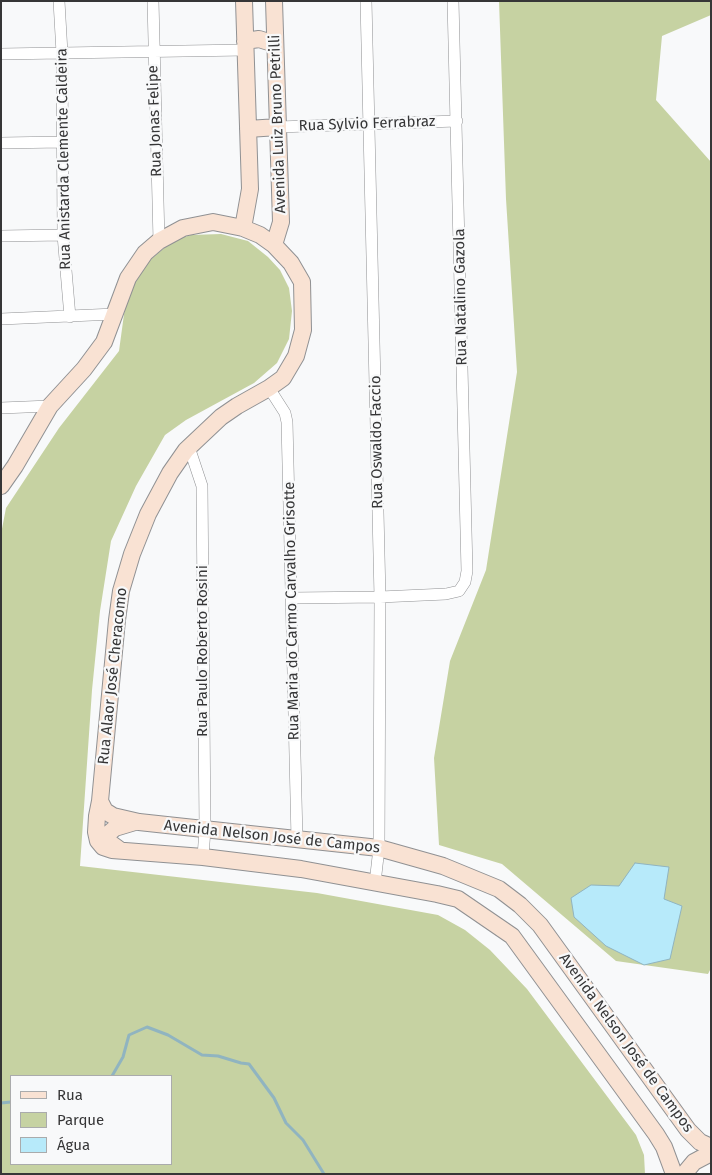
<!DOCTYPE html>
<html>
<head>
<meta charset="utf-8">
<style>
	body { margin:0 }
	#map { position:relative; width:712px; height:1175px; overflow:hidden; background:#f8f9fa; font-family:"Fira Sans",sans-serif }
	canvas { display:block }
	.frame { position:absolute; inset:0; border:2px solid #363637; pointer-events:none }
	.legend { position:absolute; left:10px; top:1075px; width:162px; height:90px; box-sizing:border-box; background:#f8f9fa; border:1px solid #aaabac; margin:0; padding:6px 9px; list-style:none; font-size:15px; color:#363637 }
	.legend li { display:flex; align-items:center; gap:10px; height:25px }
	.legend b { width:25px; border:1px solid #aaabac }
</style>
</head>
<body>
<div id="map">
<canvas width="712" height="1175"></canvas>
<div class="frame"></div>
<ul class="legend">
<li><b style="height:6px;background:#f9e2d3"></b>Rua</li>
<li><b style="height:14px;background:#c6d2a2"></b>Parque</li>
<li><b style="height:14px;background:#b7eafa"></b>Água</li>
</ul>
</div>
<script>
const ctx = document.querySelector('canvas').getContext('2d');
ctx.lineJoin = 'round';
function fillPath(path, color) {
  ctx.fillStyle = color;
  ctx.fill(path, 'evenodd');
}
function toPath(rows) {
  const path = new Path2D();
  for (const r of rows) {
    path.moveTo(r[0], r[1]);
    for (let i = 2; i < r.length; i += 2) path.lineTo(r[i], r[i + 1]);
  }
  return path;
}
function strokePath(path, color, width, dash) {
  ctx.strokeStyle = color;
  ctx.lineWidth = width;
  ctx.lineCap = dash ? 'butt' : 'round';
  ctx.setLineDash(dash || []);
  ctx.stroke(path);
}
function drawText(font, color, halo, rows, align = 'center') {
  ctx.font = font + ' "Fira Sans",sans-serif';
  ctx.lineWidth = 4.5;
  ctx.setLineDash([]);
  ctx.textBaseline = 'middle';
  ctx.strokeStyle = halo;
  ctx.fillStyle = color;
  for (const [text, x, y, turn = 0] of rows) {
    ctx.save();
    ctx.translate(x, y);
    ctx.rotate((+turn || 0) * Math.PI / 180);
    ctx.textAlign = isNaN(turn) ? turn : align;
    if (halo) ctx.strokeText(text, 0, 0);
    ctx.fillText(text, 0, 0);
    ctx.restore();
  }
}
fillPath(toPath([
	[499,1,711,1,711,15,662,36,656,100,711,162,711,968,708,974,616,961,502,864,439,845,434,758,450,661,486,570,517,372,506,199],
	[221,234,248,241,268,257,280,270,289,288,292,311,289,339,277,363,254,383,186,420,165,435,136,486,111,541,100,611,92,690,80,866,317,893,438,915,465,930,490,950,527,989,636,1135,644,1155,645,1174,1,1174,1,534,6,508,59,428,119,351,125,307,134,281,145,264,174,240,191,235],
	[11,1076,171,1076,171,1164,11,1164]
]), '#c6d2a2');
const water = toPath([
	[635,863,669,867,664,899,682,906,670,959,644,965,606,946,574,917,571,898,591,885,619,886,635,863]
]);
fillPath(water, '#b7eafa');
strokePath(water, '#90b4c0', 1);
strokePath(toPath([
	[112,1076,123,1057,129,1035,147,1027,168,1035,202,1055,218,1056,241,1063,249,1064,274,1098,286,1123,303,1140,324,1174],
	[1,1103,11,1102]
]), '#90b4c0', 3);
const street = toPath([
	[59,1,62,53,63,235,70,317],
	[153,1,159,241],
	[366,1,380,597,379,848,375,883],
	[1,54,245,50],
	[278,127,457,121],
	[1,143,62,142],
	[1,236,63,235],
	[1,319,115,314],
	[269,388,285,413,287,422,297,839],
	[1,408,50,406],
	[189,447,202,486,205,829,203,857],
	[292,598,380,597,446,594,459,591,465,582,467,571,453,1]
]);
const secondary = toPath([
	[245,41,259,39,275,44],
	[248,129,278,127],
	[243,228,250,189,244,1],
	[274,245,281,222,274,1],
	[1,486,15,466,50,406,84,369,104,342,128,278,145,253,159,241,183,228,213,222,243,228,260,235,274,245,291,263,302,282,303,330,296,356,283,378,269,388,237,406,221,417,186,450,170,473,148,514,132,554,121,591,117,620,100,801,97,816,96,832,98,841,103,847,112,850,203,857,301,869,437,894,458,899,512,936,656,1134,664,1147,674,1174],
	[100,801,105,811,113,816,139,822,379,848,443,866,499,889,520,905,540,925,688,1130,700,1142,711,1147],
	[120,850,109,842,108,834,115,828,135,822],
	[684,1174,694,1162,711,1153]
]);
strokePath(street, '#909193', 12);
strokePath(secondary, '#909193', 18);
strokePath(street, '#fff', 11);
strokePath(secondary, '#f9e2d3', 16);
drawText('15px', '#363637', '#f8f9fa', [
	["Rua Jonas Felipe",155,121,-92],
	["Avenida Luiz Bruno Petrilli",278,124,-92],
	["Rua Sylvio Ferrabraz",367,124,-2],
	["Rua Anistarda Clemente Caldeira",64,159,-91],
	["Rua Natalino Gazola",461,297,-91],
	["Rua Oswaldo Faccio",377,442,-91],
	["Rua Maria do Carmo Carvalho Grisotte",292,611,-91],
	["Rua Paulo Roberto Rosini",203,651,-90],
	["Rua Alaor José Cheracomo",113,676,-84],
	["Avenida Nelson José de Campos",272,837,6],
	["Avenida Nelson José de Campos",626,1043,54]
]);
</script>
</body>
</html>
